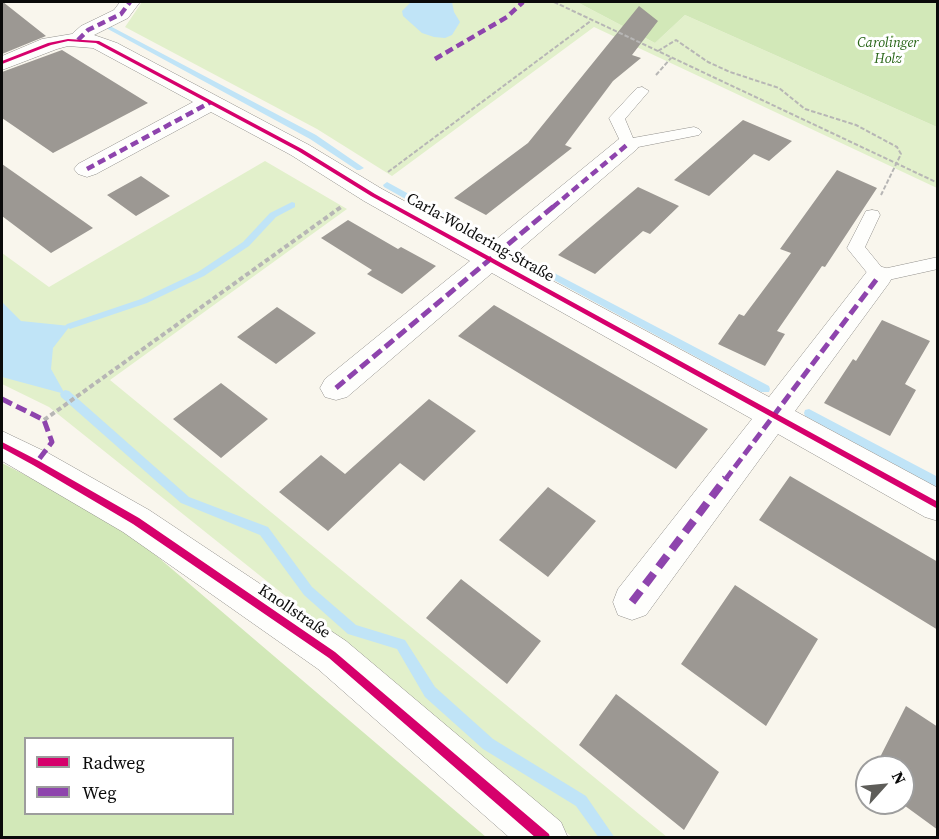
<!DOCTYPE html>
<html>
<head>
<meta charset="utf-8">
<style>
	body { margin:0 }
	#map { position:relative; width:939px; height:839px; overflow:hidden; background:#f9f6ed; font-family:"Source Serif 4",serif }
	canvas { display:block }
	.frame { position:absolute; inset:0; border:3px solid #0a0a0a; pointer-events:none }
	.legend { position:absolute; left:24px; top:737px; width:210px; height:78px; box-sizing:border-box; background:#fff; border:2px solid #9d9d9d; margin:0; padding:8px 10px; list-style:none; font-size:18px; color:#0a0a0a }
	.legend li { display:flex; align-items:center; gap:12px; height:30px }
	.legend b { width:30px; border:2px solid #9d9d9d }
	.north { position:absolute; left:855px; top:755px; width:60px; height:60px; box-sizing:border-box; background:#fff; border:2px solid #9d9d9d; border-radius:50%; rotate:63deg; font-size:16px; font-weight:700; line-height:24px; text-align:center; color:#0a0a0a }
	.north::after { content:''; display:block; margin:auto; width:21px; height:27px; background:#5e5d59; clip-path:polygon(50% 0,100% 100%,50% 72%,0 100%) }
</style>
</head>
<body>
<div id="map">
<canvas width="939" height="839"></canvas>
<div class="frame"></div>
<ul class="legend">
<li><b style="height:8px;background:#d6006c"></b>Radweg</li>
<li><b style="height:8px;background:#8e44ad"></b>Weg</li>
</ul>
<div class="north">N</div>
</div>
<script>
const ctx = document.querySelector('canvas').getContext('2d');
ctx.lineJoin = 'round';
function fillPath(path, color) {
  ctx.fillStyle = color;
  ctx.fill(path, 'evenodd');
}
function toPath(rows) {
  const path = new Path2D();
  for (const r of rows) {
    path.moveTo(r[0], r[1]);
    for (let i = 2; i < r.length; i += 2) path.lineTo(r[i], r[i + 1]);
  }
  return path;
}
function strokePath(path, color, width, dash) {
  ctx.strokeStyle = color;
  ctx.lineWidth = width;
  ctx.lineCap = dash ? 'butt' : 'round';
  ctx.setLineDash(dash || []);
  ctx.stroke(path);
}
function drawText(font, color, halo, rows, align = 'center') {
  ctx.font = font + ' "Source Serif 4",serif';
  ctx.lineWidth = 6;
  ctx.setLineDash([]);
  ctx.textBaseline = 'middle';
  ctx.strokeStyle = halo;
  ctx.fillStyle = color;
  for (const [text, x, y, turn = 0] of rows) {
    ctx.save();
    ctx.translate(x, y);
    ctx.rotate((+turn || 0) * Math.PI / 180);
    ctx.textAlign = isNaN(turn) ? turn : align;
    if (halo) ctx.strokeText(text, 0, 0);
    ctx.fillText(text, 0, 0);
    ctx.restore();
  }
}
fillPath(toPath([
	[142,2,577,2,655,43,685,15,937,127,937,188,594,27,392,176,317,129,125,27],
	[265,161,347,209,110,380,667,837,572,837,343,642,49,407,2,384,2,253,49,287]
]), '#e2f0cb');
fillPath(toPath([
	[577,2,937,2,937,127,685,15,655,43],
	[2,463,118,523,486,837,2,837],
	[26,738,232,738,232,814,26,814]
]), '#d2e8b8');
fillPath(toPath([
	[411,2,452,2,454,12,460,22,452,35,445,38,434,37,422,33,403,16,402,11],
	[2,302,21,321,70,326,53,348,51,369,65,394,2,377]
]), '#c0e4f7');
fillPath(toPath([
	[106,26,110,26,316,135,364,168,360,170,357,170,310,139,106,28,106,26],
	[387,182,485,236,486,238,482,241,479,240,384,187,383,185,387,182],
	[292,202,295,203,295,207,276,217,249,246,204,276,147,303,70,329,65,326,67,324,141,299,198,272,243,242,270,213,292,202],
	[518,254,769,386,770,389,769,392,761,392,515,259,514,257,518,254],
	[65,390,69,391,189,497,268,527,312,587,356,625,405,640,435,687,493,739,586,796,615,838,599,838,576,806,483,749,425,697,397,649,348,634,304,595,260,535,181,503,61,397,60,394,65,390],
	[809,409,938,477,938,488,805,416,804,413,805,410,809,409]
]), '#c0e4f7');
fillPath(toPath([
	[2,2,3,2,46,36,2,54],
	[639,6,658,21,632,55,641,58,613,81,565,145,572,148,486,215,454,198,528,143],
	[62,50,148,103,53,153,2,118,2,72],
	[743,120,792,141,769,161,754,154,709,196,674,180],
	[2,164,93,228,51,253,2,216],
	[837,170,877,188,825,267,822,266,777,331,785,334,765,366,718,344,739,314,744,316,791,253,780,249],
	[141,176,170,196,136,216,107,195],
	[638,187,679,206,650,234,643,231,595,274,558,255],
	[348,220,398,249,401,247,436,266,402,294,367,274,372,270,321,238],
	[494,305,708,429,676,469,458,336],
	[277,307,316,333,276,364,237,337],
	[882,320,930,341,905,384,916,390,890,436,824,403,853,359,856,361],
	[221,383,268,419,221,458,173,419],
	[429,399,476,431,424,481,400,463,328,531,279,492,321,455,345,474],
	[790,476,938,562,938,630,759,520],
	[548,487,596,521,548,577,499,540],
	[461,579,541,641,507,684,426,618],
	[735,585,818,639,766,726,681,664],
	[616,694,719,772,684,830,579,745],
	[906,706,938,727,938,830,901,803,903,803,903,767,875,767]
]), '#9c9893');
const service = toPath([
	[642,87,649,91,625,119,633,138,694,127,699,129,702,132,699,135,628,149,623,147,609,118,637,88,642,87],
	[872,210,878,211,880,215,865,247,883,269,938,257,938,269,879,282,873,280,847,248,866,211,872,210]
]);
const minor = toPath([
	[120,2,140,2,128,18,94,35,117,43,309,145,382,189,488,246,619,139,628,137,637,139,640,144,637,149,510,258,769,397,869,269,879,266,889,269,893,276,889,283,795,411,938,488,938,521,925,517,778,434,646,615,632,620,618,615,613,602,618,589,752,419,492,273,347,397,336,400,325,397,320,388,325,379,470,261,364,201,291,155,211,112,96,174,87,177,78,174,74,169,78,164,193,102,93,48,68,46,57,49,2,70,2,56,42,39,72,34,81,26,114,10,120,2],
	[2,431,48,453,149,510,346,641,561,822,568,838,510,838,318,669,123,532,2,461,2,431]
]);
strokePath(service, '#92908c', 1);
strokePath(minor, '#92908c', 1);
strokePath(toPath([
	[554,2,938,183],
	[658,51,676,40,708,62,730,72,779,88,805,109,856,125,897,147,901,154,881,195],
	[656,75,671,58],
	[388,172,592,20]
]), '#b7b6b5', 2, [4.5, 2]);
strokePath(toPath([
	[44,420,341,207]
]), '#b7b6b5', 4, [5, 3]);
fillPath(service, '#fefefc');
fillPath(minor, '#fefefc');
strokePath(toPath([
	[78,40,88,30,121,14,130,2],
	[435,59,507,17,523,2],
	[87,169,211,102],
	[553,207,628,144]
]), '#8e44ad', 4.5, [8, 4.5]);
strokePath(toPath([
	[336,388,554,206],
	[2,399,44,420,52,442,36,463],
	[725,480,879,276]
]), '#8e44ad', 5, [11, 5]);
strokePath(toPath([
	[632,602,726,478]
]), '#8e44ad', 8, [14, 8]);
fillPath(toPath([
	[68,39,99,41,302,149,375,194,938,502,938,509,371,196,298,151,96,43,68,41,51,45,2,64,2,61,48,43,68,39],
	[2,442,39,461,139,518,335,652,549,834,550,838,536,838,329,658,133,524,33,465,2,448,2,442]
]), '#d6006c');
drawText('italic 14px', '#286517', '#fff', [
	["Carolinger",888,43],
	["Holz",888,59]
]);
drawText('16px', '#0a0a0a', '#fff', [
	["Carla-Woldering-Straße",480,238,29],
	["Knollstraße",294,612,34]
]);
</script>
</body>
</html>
